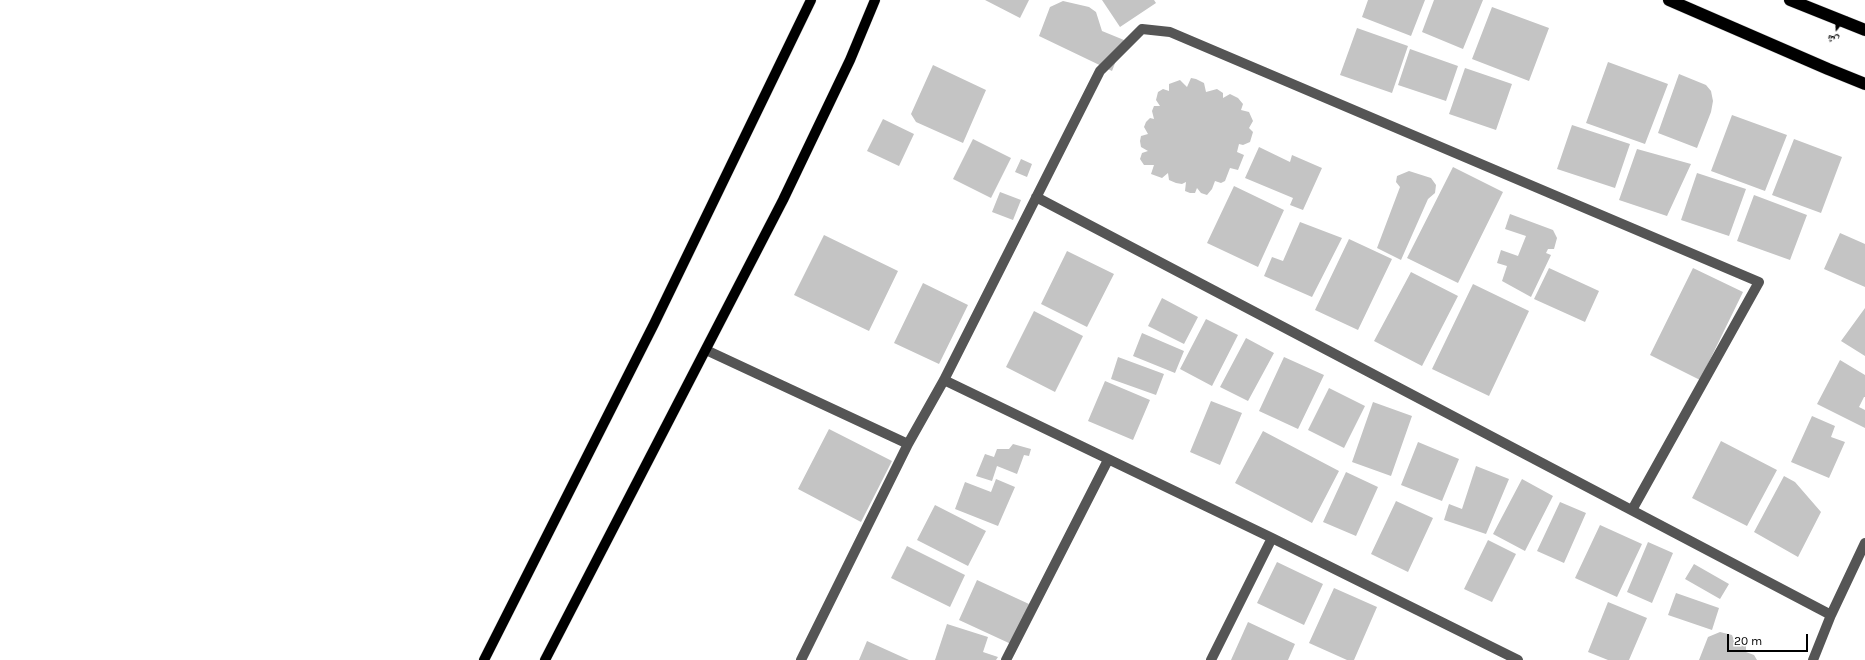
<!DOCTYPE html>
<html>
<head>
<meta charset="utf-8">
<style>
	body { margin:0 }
	#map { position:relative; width:1865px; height:660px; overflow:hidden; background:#fff; font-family:Karla,"Noto Naskh Arabic",sans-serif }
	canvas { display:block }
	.north { position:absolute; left:1817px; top:8px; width:40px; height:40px; -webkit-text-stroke:3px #fff; paint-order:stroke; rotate:198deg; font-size:11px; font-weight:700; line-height:16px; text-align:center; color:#000 }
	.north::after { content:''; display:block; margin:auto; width:14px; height:18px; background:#000; clip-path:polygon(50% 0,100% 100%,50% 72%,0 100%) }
	.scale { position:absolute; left:1727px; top:634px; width:81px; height:18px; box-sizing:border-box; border:2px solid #000; border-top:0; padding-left:5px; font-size:12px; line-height:14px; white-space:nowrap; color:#000; -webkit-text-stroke:3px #fff; paint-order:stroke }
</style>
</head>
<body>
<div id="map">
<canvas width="1865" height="660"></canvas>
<div class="north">ش</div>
<div class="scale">20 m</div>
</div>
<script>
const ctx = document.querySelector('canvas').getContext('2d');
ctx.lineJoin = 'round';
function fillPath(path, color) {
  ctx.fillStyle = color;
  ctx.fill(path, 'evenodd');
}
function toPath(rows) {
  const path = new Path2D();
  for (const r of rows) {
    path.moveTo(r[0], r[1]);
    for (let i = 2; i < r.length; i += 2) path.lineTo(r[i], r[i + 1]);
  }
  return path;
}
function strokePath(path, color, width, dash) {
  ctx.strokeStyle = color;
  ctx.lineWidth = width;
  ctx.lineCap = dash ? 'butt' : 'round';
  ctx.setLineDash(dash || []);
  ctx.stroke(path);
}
fillPath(toPath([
	[985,0,1029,0,1020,18],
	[1102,0,1154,0,1156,3,1120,27],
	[1368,0,1425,0,1411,36,1362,17],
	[1434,0,1483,0,1463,49,1422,32],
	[1063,1,1089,7,1096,12,1102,31,1124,40,1112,71,1039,36,1050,7],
	[1492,7,1549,28,1529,81,1472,59],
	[1357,28,1408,46,1392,93,1340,75],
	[1410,49,1458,66,1446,101,1398,85],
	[1608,62,1668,84,1645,144,1586,123],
	[933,65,986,90,963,143,916,122,911,114],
	[1465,68,1512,84,1496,130,1449,114],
	[1679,74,1706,85,1711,91,1713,101,1711,112,1697,148,1658,133],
	[1191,78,1196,79,1204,83,1206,92,1217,89,1223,93,1223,98,1230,94,1238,98,1243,104,1241,110,1249,112,1253,121,1249,128,1253,132,1250,142,1243,145,1239,144,1237,152,1244,155,1238,170,1230,168,1225,181,1221,183,1215,181,1212,189,1207,195,1201,193,1197,188,1195,193,1190,193,1185,191,1186,182,1182,184,1176,183,1169,180,1168,173,1162,178,1151,174,1154,165,1144,165,1140,159,1142,153,1148,151,1141,147,1140,141,1141,136,1148,134,1144,127,1146,122,1150,118,1154,119,1152,111,1154,106,1160,106,1156,100,1158,92,1163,89,1169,91,1169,84,1180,80,1187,87],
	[1732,115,1787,135,1765,191,1711,171],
	[883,119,914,134,899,166,867,151],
	[1572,125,1630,144,1615,188,1557,169],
	[973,139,1011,158,991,198,953,179],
	[1794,139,1842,157,1821,213,1772,195],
	[1259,147,1290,162,1292,155,1322,168,1303,210,1290,205,1293,198,1245,178],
	[1637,149,1691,164,1667,216,1619,200],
	[1021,159,1032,164,1027,177,1015,172],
	[1453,167,1503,192,1458,283,1407,258],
	[1409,171,1431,178,1436,185,1435,193,1428,199,1401,260,1377,248,1400,187,1396,182,1397,176],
	[1697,173,1746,189,1729,236,1681,220],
	[1234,186,1284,210,1258,267,1207,243],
	[1000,192,1021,200,1013,220,992,212],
	[1754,195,1807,215,1790,260,1737,241],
	[1510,214,1553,230,1557,238,1554,249,1548,249,1546,253,1551,255,1531,297,1502,281,1507,266,1497,263,1501,250,1518,256,1526,236,1505,229],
	[1300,222,1342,238,1312,297,1264,276,1272,257,1283,261],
	[1840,233,1865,244,1865,287,1824,269],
	[824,235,898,271,869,331,794,295],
	[1349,239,1392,259,1358,330,1315,310],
	[1067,251,1114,274,1087,327,1041,304],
	[1549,268,1599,291,1585,322,1534,299],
	[1693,268,1743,292,1700,380,1650,355],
	[1411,272,1458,296,1422,366,1374,341],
	[923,283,968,305,939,364,894,343],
	[1473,284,1529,311,1489,396,1432,369],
	[1162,298,1198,317,1184,344,1148,326],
	[1865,308,1865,356,1841,341],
	[1034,311,1083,336,1055,392,1006,367],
	[1206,319,1238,335,1212,386,1180,369],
	[1142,333,1184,351,1175,373,1133,356],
	[1246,338,1274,353,1248,401,1220,387],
	[1118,357,1164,374,1156,395,1111,379],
	[1284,357,1324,375,1298,429,1259,411],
	[1840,360,1865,375,1865,397,1864,397,1859,407,1865,410,1865,428,1817,404],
	[1105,381,1150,400,1133,440,1088,421],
	[1329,388,1365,406,1344,448,1308,430],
	[1211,401,1242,413,1220,465,1190,452],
	[1373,402,1412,416,1391,476,1352,462],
	[1812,416,1835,426,1831,437,1845,442,1829,478,1791,462],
	[829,429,892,461,861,522,798,489],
	[1263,431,1339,471,1312,523,1235,483],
	[1721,441,1777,470,1747,526,1692,498],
	[1418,442,1459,459,1442,501,1401,485],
	[1013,444,1031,449,1029,456,1024,455,1017,474,997,466,992,481,976,476,985,454,994,457,997,449,1009,449],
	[1476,466,1509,479,1486,534,1444,520,1449,504,1462,509],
	[1346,472,1378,487,1356,536,1323,522],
	[1784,476,1795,482,1821,512,1798,557,1754,532],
	[996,479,1015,487,998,526,955,509,965,482,991,492],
	[1522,479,1553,496,1525,551,1493,534],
	[1396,501,1433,518,1408,572,1371,554],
	[1560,502,1586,513,1564,563,1537,551],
	[935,505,986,531,968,566,917,540],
	[1600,525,1642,544,1617,597,1575,578],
	[1488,540,1516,554,1492,602,1464,589],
	[1648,542,1673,553,1652,603,1627,592],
	[907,546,965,575,950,607,891,578],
	[1277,562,1323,584,1304,625,1257,603],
	[1694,564,1729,584,1720,599,1685,579],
	[977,580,1029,604,1011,644,959,620],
	[1334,588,1377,607,1354,660,1347,660,1309,643],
	[1676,593,1719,608,1712,630,1668,615],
	[1608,602,1647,618,1629,660,1608,660,1588,652],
	[1248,622,1295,644,1288,660,1231,660],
	[947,624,988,637,983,652,998,657,996,660,935,660],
	[1720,632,1732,635,1735,643,1738,639,1746,644,1746,652,1754,655,1757,660,1699,660,1708,637],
	[867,641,909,660,859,660]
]), '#c4c4c4');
const major = toPath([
	[484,660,654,324,811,0],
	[545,660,783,200,850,60,875,0]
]);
const highway = toPath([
	[1669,0,1828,69,1865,84],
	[1790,0,1865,30]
]);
strokePath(major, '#dbdbdb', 11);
strokePath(highway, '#dbdbdb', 13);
strokePath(toPath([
	[1036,197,1831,615],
	[706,350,908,444],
	[944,380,1272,538,1518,660],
	[801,660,908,444,944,380,1100,71,1142,29,1170,32,1759,282,1632,510],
	[1006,660,1108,460],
	[1211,660,1272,538],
	[1813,660,1831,615,1865,543]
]), '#555', 10);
strokePath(major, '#000', 10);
strokePath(highway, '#000', 12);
</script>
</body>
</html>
